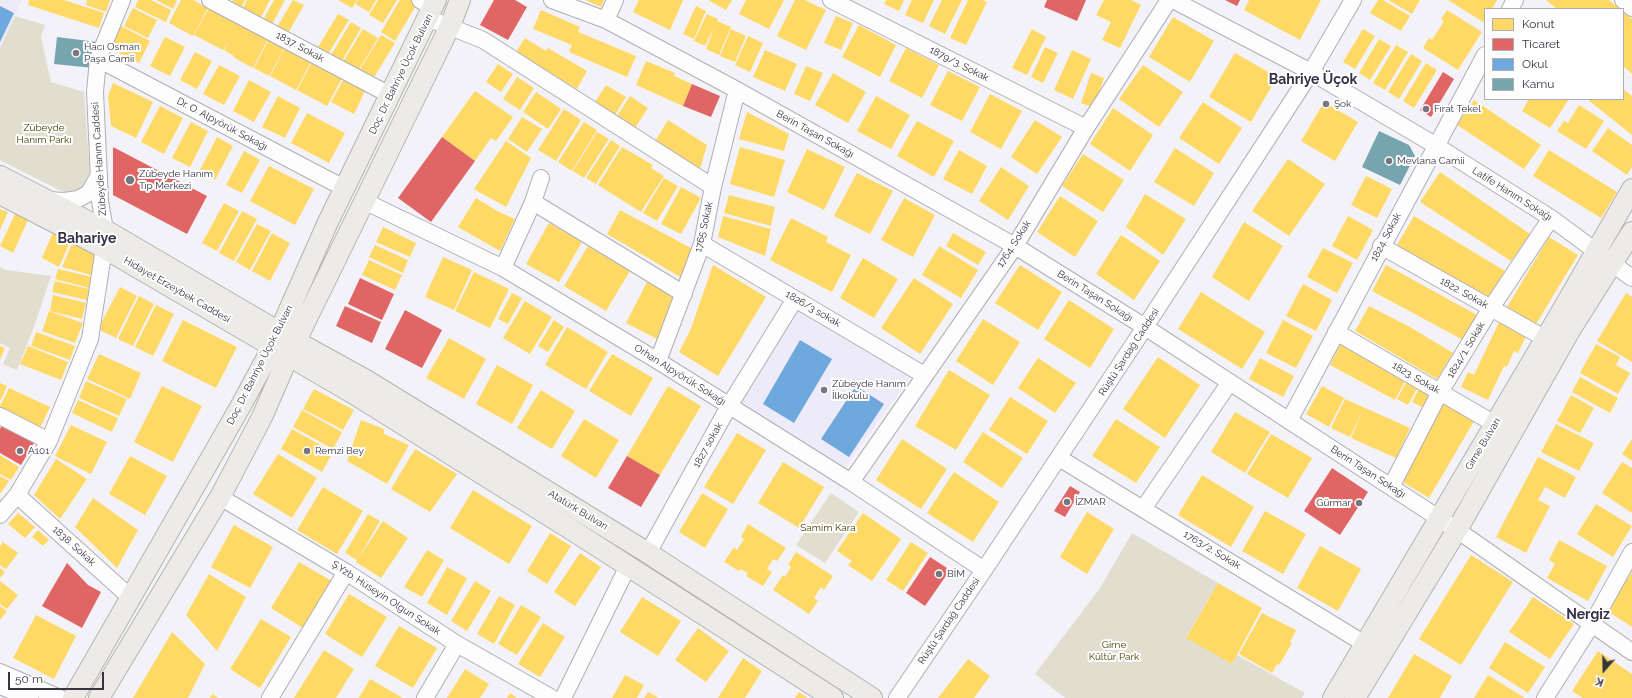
<!DOCTYPE html>
<html>
<head>
<meta charset="utf-8">
<style>
	body { margin:0 }
	#map { position:relative; width:1632px; height:698px; overflow:hidden; background:#f3f2f8; font-family:Raleway,sans-serif }
	canvas { display:block }
	.legend { position:absolute; left:1484px; top:8px; width:140px; height:92px; box-sizing:border-box; background:#fefefe; border:1px solid #aeadb2; margin:0; padding:5px 7px; list-style:none; font-size:12px; color:#373440 }
	.legend li { display:flex; align-items:center; gap:8px; height:20px }
	.legend b { width:20px; border:1px solid #aeadb2 }
	.north { position:absolute; left:1584px; top:650px; width:40px; height:40px; -webkit-text-stroke:3px #fefefe; paint-order:stroke; rotate:200deg; font-size:11px; font-weight:700; line-height:16px; text-align:center; color:#373440 }
	.north::after { content:''; display:block; margin:auto; width:14px; height:18px; background:#373440; clip-path:polygon(50% 0,100% 100%,50% 72%,0 100%) }
	.scale { position:absolute; left:8px; top:672px; width:96px; height:18px; box-sizing:border-box; border:2px solid #373440; border-top:0; padding-left:5px; font-size:12px; line-height:14px; white-space:nowrap; color:#373440; -webkit-text-stroke:3px #fefefe; paint-order:stroke }
</style>
</head>
<body>
<div id="map">
<canvas width="1632" height="698"></canvas>
<ul class="legend">
<li><b style="height:11px;background:#ffd966"></b>Konut</li>
<li><b style="height:11px;background:#e06666"></b>Ticaret</li>
<li><b style="height:11px;background:#6fa8dc"></b>Okul</li>
<li><b style="height:11px;background:#76a5af"></b>Kamu</li>
</ul>
<div class="north">K</div>
<div class="scale">50 m</div>
</div>
<script>
const ctx = document.querySelector('canvas').getContext('2d');
ctx.lineJoin = 'round';
function fillPath(path, color) {
  ctx.fillStyle = color;
  ctx.fill(path, 'evenodd');
}
function toPath(rows) {
  const path = new Path2D();
  for (const r of rows) {
    path.moveTo(r[0], r[1]);
    for (let i = 2; i < r.length; i += 2) path.lineTo(r[i], r[i + 1]);
  }
  return path;
}
function strokePath(path, color, width, dash) {
  ctx.strokeStyle = color;
  ctx.lineWidth = width;
  ctx.lineCap = dash ? 'butt' : 'round';
  ctx.setLineDash(dash || []);
  ctx.stroke(path);
}
function drawText(font, color, halo, rows, align = 'center') {
  ctx.font = font + ' Raleway,sans-serif';
  ctx.lineWidth = 4;
  ctx.setLineDash([]);
  ctx.textBaseline = 'middle';
  ctx.strokeStyle = halo;
  ctx.fillStyle = color;
  for (const [text, x, y, turn = 0] of rows) {
    ctx.save();
    ctx.translate(x, y);
    ctx.rotate((+turn || 0) * Math.PI / 180);
    ctx.textAlign = isNaN(turn) ? turn : align;
    if (halo) ctx.strokeText(text, 0, 0);
    ctx.fillText(text, 0, 0);
    ctx.restore();
  }
}
fillPath(toPath([
	[0,0,22,0,0,48],
	[798,308,911,376,843,470,740,405]
]), '#edeaf9');
fillPath(toPath([
	[15,16,45,25,41,37,51,82,84,92,90,176,85,185,78,191,68,193,59,190,0,160,0,48],
	[0,267,6,270,51,276,34,327,17,370,3,364,10,348,0,343],
	[831,493,859,512,825,563,796,545],
	[1132,533,1218,583,1186,637,1232,664,1237,655,1305,693,1302,698,1065,698,1035,674,1100,588]
]), '#e1decf');
fillPath(toPath([
	[29,0,64,0,104,13,99,28,28,5],
	[87,0,110,0,106,12,86,5],
	[138,0,151,0,171,10,166,22,135,7],
	[156,0,177,0,173,9],
	[181,0,193,0,208,8,193,36,169,23],
	[233,0,245,0,240,10,230,5],
	[247,0,270,0,259,21,241,12],
	[274,0,285,0,271,26,262,22],
	[293,0,304,5,288,33,277,27],
	[338,0,357,0,352,8],
	[358,0,376,0,369,12,355,4],
	[378,0,397,0,383,23,369,15],
	[400,0,411,0,417,4,395,41,381,32],
	[585,0,604,0,601,7],
	[639,0,683,0,670,30,633,12],
	[708,0,732,0,726,10],
	[746,0,784,0,769,29,739,14],
	[795,0,805,0,826,10,806,50,777,36],
	[886,0,904,0,899,11,884,4],
	[912,0,934,0,923,23,905,15],
	[942,0,962,0,945,34,929,26],
	[968,0,982,0,987,2,966,45,950,38],
	[1104,0,1131,0,1141,5,1120,48,1102,40,1111,22,1096,15],
	[1249,0,1321,0,1300,40,1244,10],
	[1378,0,1383,0,1410,16,1401,31,1370,13],
	[1388,0,1420,0,1412,14],
	[1448,0,1497,0,1492,9,1485,9,1485,20,1483,22],
	[1546,0,1609,0,1620,9,1557,9],
	[696,6,706,11,694,39,683,34],
	[133,8,157,20,148,38,124,26],
	[209,8,268,39,253,68,233,57,234,56,224,50,229,41,223,50,194,35],
	[541,10,580,27,578,32,636,56,627,77,569,52,572,45,533,29],
	[1447,10,1482,32,1458,70,1423,48,1429,38,1432,40,1444,21,1441,19],
	[1623,12,1632,19,1632,74,1623,66],
	[338,14,349,20,328,54,318,47],
	[707,14,718,19,717,21,731,27,719,55,706,49,714,28,705,46,694,41],
	[836,16,853,23,841,50,824,43],
	[1173,17,1214,41,1190,82,1149,57],
	[351,22,361,28,342,61,331,55],
	[859,25,896,45,880,77,842,57],
	[121,26,150,41,139,63,110,48],
	[363,29,378,38,358,71,343,62],
	[731,29,746,36,735,62,720,56],
	[1032,29,1046,37,1027,75,1012,68],
	[1363,29,1375,36,1355,69,1343,62],
	[381,35,395,43,373,79,359,71],
	[748,36,763,43,750,72,735,65],
	[165,37,185,47,170,76,150,66],
	[525,38,546,51,548,48,587,71,577,89,516,52],
	[269,39,285,47,269,76,254,68],
	[1379,39,1391,46,1370,80,1359,73],
	[1396,45,1408,52,1385,90,1373,83],
	[1045,47,1058,53,1043,83,1031,77],
	[285,48,311,62,296,90,270,76],
	[906,48,939,65,922,98,889,81],
	[765,50,797,64,785,91,753,77],
	[1072,50,1091,59,1073,99,1054,90],
	[195,52,212,61,197,89,180,80],
	[1235,53,1277,77,1251,122,1209,97],
	[1411,54,1422,61,1399,99,1388,92],
	[646,61,675,73,674,76,692,84,683,106,636,85],
	[312,62,342,78,327,106,297,90],
	[1426,63,1437,70,1414,108,1403,101],
	[498,64,513,74,501,92,486,82],
	[219,65,240,76,224,105,203,94],
	[1143,65,1183,92,1159,127,1119,99],
	[806,66,823,73,810,101,794,94],
	[948,71,980,87,962,121,930,105],
	[833,73,866,92,848,123,815,105],
	[1091,73,1104,78,1094,108,1081,103],
	[517,77,534,88,520,110,503,99],
	[249,80,271,92,254,122,233,111],
	[343,80,365,91,354,114,331,102],
	[113,83,153,102,136,138,111,126,108,96],
	[606,85,626,97,615,115,595,102],
	[1623,89,1632,96,1632,135,1587,99,1623,99],
	[475,91,513,117,496,141,491,138,475,161,442,137],
	[536,92,561,109,548,129,523,112],
	[990,94,1022,111,1001,149,970,132],
	[278,96,300,108,285,138,262,127],
	[630,96,648,108,635,128,617,116],
	[876,96,910,115,891,149,857,131],
	[1529,99,1569,99,1550,128,1522,111],
	[1474,100,1541,145,1524,169,1457,125],
	[1203,102,1242,128,1219,164,1179,138],
	[1324,102,1358,122,1335,161,1301,141],
	[1579,105,1604,121,1586,149,1557,131,1564,121,1568,123],
	[160,106,183,118,164,154,141,142],
	[1113,108,1153,135,1130,171,1090,144],
	[564,109,581,120,556,161,538,150],
	[747,112,789,134,784,151,739,139],
	[307,113,345,133,329,163,291,143],
	[522,117,542,129,527,152,508,139],
	[668,120,707,145,699,172,654,143],
	[1035,120,1062,137,1037,174,1011,157],
	[917,121,954,141,934,177,897,156],
	[191,122,208,131,190,167,172,158],
	[584,122,597,130,572,171,558,162],
	[1608,128,1632,145,1632,167,1627,175,1592,151],
	[597,132,609,139,584,178,573,171],
	[217,137,233,146,215,180,199,172],
	[611,140,620,146,596,184,586,178],
	[506,141,531,158,506,207,474,189],
	[622,147,653,165,651,168,664,176,641,212,598,185],
	[740,147,785,160,774,197,730,184],
	[1175,148,1214,173,1194,206,1154,182],
	[807,149,845,167,824,210,787,192],
	[959,150,987,166,972,194,943,179],
	[1549,150,1617,192,1601,218,1533,176],
	[244,151,260,160,242,193,226,185],
	[1083,154,1124,180,1103,212,1062,186],
	[1288,159,1325,184,1289,236,1252,211],
	[269,166,314,189,295,225,250,201],
	[1001,167,1029,186,1008,220,979,201],
	[1440,172,1530,234,1511,261,1420,202],
	[857,173,893,191,870,234,834,216],
	[1366,176,1392,189,1377,218,1351,205],
	[664,178,678,186,657,221,643,213],
	[681,187,701,198,681,234,661,224],
	[1145,194,1186,219,1163,255,1126,227],
	[729,195,775,207,771,226,724,213],
	[1060,196,1098,221,1075,257,1037,232],
	[476,198,499,212,515,219,500,251,458,227],
	[904,198,935,215,913,257,881,240],
	[224,203,239,211,217,251,202,243],
	[0,209,8,212,0,230],
	[620,210,691,248,682,278,607,234],
	[242,211,257,219,234,261,219,253],
	[16,212,29,218,13,253,0,246],
	[723,216,771,229,765,256,718,237],
	[1348,216,1373,230,1357,260,1332,246],
	[1414,216,1505,271,1489,298,1397,245],
	[791,218,828,237,826,242,851,255,832,292,770,260],
	[1244,222,1283,246,1249,301,1212,277],
	[549,223,582,242,559,282,526,264],
	[257,224,271,231,250,270,236,262],
	[383,227,416,243,410,257,376,242],
	[54,230,72,238,59,267,42,258],
	[272,233,290,243,270,281,252,271],
	[953,233,986,252,978,265,946,246],
	[1121,235,1160,261,1134,300,1096,274],
	[1549,237,1578,255,1536,324,1507,307],
	[74,239,96,250,91,275,62,267],
	[375,245,408,260,403,273,369,257],
	[588,246,630,271,606,311,564,286],
	[939,246,978,270,961,298,922,275],
	[1323,248,1353,263,1337,293,1307,277],
	[443,257,472,270,454,310,425,297],
	[863,258,898,279,874,318,840,298],
	[369,260,402,275,395,290,362,275],
	[713,265,766,297,718,376,679,352,690,331],
	[1020,265,1062,292,1038,330,995,303],
	[1386,265,1477,315,1463,340,1372,291],
	[58,269,92,277,89,288,55,279],
	[474,272,509,289,490,328,455,311],
	[914,278,953,304,920,354,881,328],
	[55,281,89,289,87,300,52,292],
	[647,282,678,298,657,339,626,323],
	[1303,284,1332,300,1316,331,1286,316],
	[120,287,137,296,116,338,98,329],
	[1201,292,1265,332,1242,369,1178,329],
	[512,293,522,298,508,324,498,319],
	[1626,293,1632,297,1632,362,1597,341],
	[53,295,86,303,82,319,50,311],
	[139,296,154,304,133,346,118,339],
	[1069,300,1114,329,1090,368,1044,339],
	[525,301,552,317,530,354,503,338],
	[156,305,174,314,153,356,135,347],
	[1369,306,1410,327,1453,353,1437,379,1355,331],
	[49,311,83,323,75,343,42,331],
	[983,319,1020,342,993,385,956,361],
	[183,320,237,347,216,388,162,361],
	[554,320,564,327,548,352,538,346],
	[1283,320,1313,336,1296,368,1266,353],
	[1500,320,1527,334,1518,353,1514,351,1507,367,1504,366,1488,400,1461,387,1468,372,1474,375],
	[567,327,608,352,586,389,545,365],
	[36,332,75,346,70,360,31,346],
	[449,338,486,359,464,399,426,378],
	[1341,343,1406,379,1395,400,1330,365],
	[1596,344,1620,357,1616,365,1630,373,1618,394,1580,373],
	[0,346,5,348,0,360],
	[28,346,68,362,61,380,20,364],
	[99,354,141,373,130,399,87,379],
	[612,354,653,378,631,416,589,391],
	[1158,357,1200,385,1165,438,1123,409],
	[1038,358,1076,383,1055,413,1018,388],
	[1260,358,1294,376,1283,397,1249,379],
	[497,365,533,385,512,424,476,404],
	[949,370,990,395,956,450,915,426],
	[1580,377,1618,398,1610,413,1572,392],
	[1408,379,1419,385,1408,405,1397,399],
	[86,381,127,399,119,416,79,398],
	[0,383,7,386,1,400,0,399],
	[162,386,202,406,173,462,134,442],
	[668,386,701,406,660,475,627,456],
	[1322,386,1344,398,1329,427,1306,414],
	[1420,386,1432,392,1424,408,1412,402],
	[9,388,50,407,39,430,0,412,0,406],
	[314,389,354,410,343,430,303,409],
	[541,390,575,411,552,449,517,428],
	[1571,395,1594,408,1580,433,1557,421],
	[1010,397,1048,421,1027,454,989,430],
	[1345,399,1410,428,1396,458,1351,438,1362,412,1350,437,1331,428],
	[1445,399,1476,418,1429,498,1398,479],
	[78,400,118,418,112,432,72,413],
	[302,410,342,432,333,449,293,427],
	[1235,412,1270,432,1245,473,1211,452],
	[584,419,619,440,596,478,561,456],
	[1116,419,1160,447,1136,483,1092,456],
	[361,420,384,429,384,434,409,445,387,484,347,461],
	[1556,424,1594,443,1579,471,1541,452],
	[71,425,107,442,91,474,55,456],
	[292,429,333,452,322,472,281,449],
	[983,432,1023,458,1002,488,963,462],
	[737,433,766,450,733,504,704,487],
	[1271,434,1312,458,1288,498,1247,474],
	[902,439,947,469,921,509,876,480],
	[1632,439,1632,461,1622,454],
	[415,449,457,474,430,512,391,489],
	[278,454,317,478,292,518,253,494],
	[0,455,19,467,11,480,0,474],
	[130,456,167,476,145,515,109,494],
	[1538,457,1576,477,1565,498,1545,487,1538,500,1550,506,1526,553,1496,537],
	[56,459,87,479,60,519,34,495],
	[783,462,824,487,799,528,758,503],
	[1622,462,1632,468,1632,513,1602,493],
	[954,472,999,502,973,542,927,513],
	[1202,475,1254,507,1231,547,1178,515],
	[0,476,9,481,0,494],
	[323,487,363,511,337,554,297,530],
	[473,490,532,526,509,564,450,528],
	[702,493,728,509,705,548,679,532],
	[93,498,138,530,117,568,75,527],
	[1596,504,1632,526,1613,557,1577,534],
	[1265,511,1306,534,1283,574,1242,551],
	[1087,512,1114,529,1087,574,1060,557],
	[18,513,35,527,25,538,8,524],
	[863,513,901,539,872,581,848,565,852,561,837,551],
	[368,514,380,521,358,559,383,521,408,538,381,578,356,562,357,560,345,553],
	[748,524,786,548,777,561,773,559,767,569,772,572,763,586,746,576,748,573,740,569,739,571,724,562,734,547,737,550,744,539,741,537],
	[234,525,273,547,250,588,211,567],
	[38,530,49,540,43,546,32,537],
	[550,533,571,546,547,584,527,571],
	[1559,540,1607,566,1588,601,1547,578,1555,564,1549,560],
	[3,542,18,553,6,569,0,565,0,546],
	[911,542,928,553,903,591,886,580],
	[1320,546,1361,569,1338,611,1297,588],
	[427,550,444,560,422,597,404,587],
	[796,552,833,576,824,590,821,587,814,598,818,601,809,614,773,590,783,575,785,577,791,567,788,565],
	[580,553,601,567,575,606,554,592],
	[1471,555,1513,582,1461,665,1419,639],
	[299,562,332,581,303,628,271,608],
	[447,567,467,578,447,615,427,603],
	[0,568,5,572,0,578],
	[1632,572,1632,627,1606,610],
	[209,574,246,597,217,651,186,615],
	[0,581,18,595,7,609,0,604],
	[475,581,491,591,467,631,451,621],
	[1218,583,1262,608,1232,664,1186,638],
	[349,594,387,617,362,657,325,634],
	[499,596,515,605,494,644,477,634],
	[642,597,681,621,658,656,620,632],
	[1533,597,1574,624,1550,659,1509,632],
	[521,605,541,617,517,655,498,644],
	[0,606,7,611,0,620],
	[1262,613,1296,630,1290,642,1292,643,1279,665,1277,664,1272,673,1239,654],
	[36,615,76,636,54,679,13,658],
	[261,619,291,637,260,688,230,669],
	[543,623,565,637,540,677,518,664],
	[399,626,437,648,413,688,375,666],
	[698,628,729,651,706,682,675,660],
	[172,632,205,664,188,698,133,698],
	[1505,642,1545,667,1528,693,1489,668],
	[324,650,354,669,341,690,336,698,294,698],
	[1598,651,1632,674,1632,698,1583,698,1572,691],
	[1414,654,1452,676,1440,698,1388,698],
	[743,658,762,671,745,698,718,698],
	[968,659,990,676,974,698,938,698],
	[465,669,489,684,480,698,447,698],
	[625,675,644,685,637,698,612,698],
	[1488,675,1525,698,1474,698],
	[370,679,403,698,359,698],
	[648,692,659,698,644,698],
	[799,692,808,698,795,698],
	[510,693,517,698,507,698],
	[212,694,219,698,210,698]
]), '#ffd966');
fillPath(toPath([
	[494,0,515,0,527,7,508,40,480,25],
	[1047,0,1086,0,1077,21,1044,7],
	[1225,0,1240,0,1237,6],
	[1443,72,1454,79,1431,117,1420,110],
	[692,84,720,96,711,117,683,106],
	[442,137,475,161,431,222,398,198],
	[113,147,207,196,187,234,113,195],
	[360,278,394,294,382,320,348,304],
	[345,306,381,322,372,343,336,326],
	[405,310,442,330,422,368,385,349],
	[2,424,34,443,21,465,0,453,0,429],
	[627,456,660,475,641,507,608,488],
	[1332,468,1368,492,1340,535,1304,511],
	[1070,486,1080,492,1065,517,1054,511],
	[930,557,950,570,925,606,906,593],
	[67,563,88,585,101,592,82,628,42,606]
]), '#e06666');
fillPath(toPath([
	[0,6,14,13,0,42],
	[800,340,832,359,794,423,763,404],
	[856,386,884,404,849,457,821,439]
]), '#6fa8dc');
fillPath(toPath([
	[57,37,97,42,94,68,54,64],
	[1379,131,1409,145,1415,156,1400,185,1362,167]
]), '#76a5af');
const minor = toPath([
	[210,0,390,95],
	[420,0,433,8],
	[552,0,606,20,737,90,1015,246,1145,327,1457,530,1632,652],
	[831,0,1086,128],
	[1173,0,1311,72,1435,145,1551,218,1632,278],
	[1623,0,1632,8],
	[1510,9,1515,0],
	[606,20,615,0],
	[426,23,435,21,483,40,713,187],
	[98,59,346,189],
	[47,200,65,201,78,199,89,193,99,175],
	[364,201,503,268,658,361,851,482,984,570],
	[533,202,684,294],
	[702,244,924,375],
	[1381,246,1546,339],
	[503,268,533,202,541,178],
	[1336,332,1495,424],
	[658,361,702,244,713,187,737,90],
	[0,416,49,441],
	[1289,421,1485,55],
	[1059,458,1365,644],
	[851,482,1015,246,1086,128,1169,0],
	[1391,487,1440,392,1491,308,1551,218],
	[17,495,131,598],
	[220,497,346,572,457,644,552,698],
	[1143,509,1230,382],
	[0,515,17,495,49,441,90,339,104,248,105,230,100,201,95,92,98,59,122,0],
	[648,553,729,406,795,299],
	[0,672,60,698],
	[0,686,30,698],
	[270,698,346,572],
	[425,698,457,644],
	[563,698,628,566],
	[897,698,984,570,1145,327,1311,72,1353,0],
	[1545,698,1592,624,1632,552]
]);
const major = toPath([
	[0,176,105,230,279,332,366,380,648,553,872,698],
	[0,194,104,248,354,394,575,532,833,698],
	[73,698,239,409,273,346,328,222,436,0],
	[99,698,220,497,262,417,289,355,450,26,460,0],
	[1333,698,1560,314,1632,189],
	[1355,698,1457,530,1569,332,1632,232]
]);
strokePath(minor, '#afaeb5', 18);
strokePath(major, '#b5b3ae', 22);
strokePath(minor, '#fdfdfe', 16);
strokePath(major, '#ecebe7', 20);
for (const [x, y, r, color] of [
	[76,53,4,"#797680"],
	[1326,104,4,"#797680"],
	[1426,109,4,"#797680"],
	[1389,161,4,"#797680"],
	[130,180,5,"#797680"],
	[824,390,4,"#797680"],
	[20,451,4,"#797680"],
	[307,451,4,"#797680"],
	[1067,502,4,"#797680"],
	[1359,503,4,"#797680"],
	[939,574,4,"#797680"]
]) {
  const dot = new Path2D();
  dot.arc(x, y, r, 0, 2 * Math.PI);
  ctx.fillStyle = color;
  ctx.fill(dot);
  strokePath(dot, '#fefefe', 1.5);
}
drawText('10px', '#373440', '#fefefe', [
	["Hacı Osman",84,47],
	["Paşa Camii",84,59],
	["Şok",1334,104],
	["Fırat Tekel",1434,109],
	["Mevlana Camii",1397,161],
	["Zübeyde Hanım",139,174],
	["Tıp Merkezi",139,186],
	["Zübeyde Hanım",832,384],
	["İlkokulu",832,396],
	["A101",28,451],
	["Remzi Bey",315,451],
	["İZMAR",1075,502],
	["Gürmar",1351,503,"right"],
	["BİM",947,574]
], 'left');
drawText('10px', '#373440', '#fefefe', [
	["1837. Sokak",300,47,28],
	["1879/3. Sokak",959,64,27],
	["Doç. Dr. Bahriye Üçok Bulvarı",401,74,-64],
	["Dr. O. Alpyörük Sokağı",222,124,28],
	["Berin Taşan Sokağı",815,134,29],
	["Zübeyde Hanım Caddesi",99,159,-94],
	["Latife Hanım Sokağı",1512,194,32],
	["1765 Sokak",704,227,-77],
	["1824. Sokak",1386,237,-62],
	["1764. Sokak",1014,244,-57],
	["Hidayet Erzeybek Caddesi",177,290,30],
	["1822. Sokak",1464,293,29],
	["Berin Taşan Sokağı",1095,296,32],
	["1826/3 sokak",813,309,30],
	["1824/1. Sokak",1466,350,-59],
	["Rüştü Şardağ Caddesi",1129,352,-57],
	["Doç. Dr. Bahriye Üçok Bulvarı",260,365,-63],
	["Orhan Alpyörük Sokağı",680,375,32],
	["1823. Sokak",1416,378,30],
	["Girne Bulvarı",1483,444,-59],
	["1827 sokak",708,445,-61],
	["Berin Taşan Sokağı",1368,472,33],
	["Atatürk Bulvarı",578,510,31],
	["1838. Sokak",74,546,42],
	["1763/2. Sokak",1212,550,31],
	["Ş.Yzb. Hüseyin Olgun Sokak",386,598,33],
	["Rüştü Şardağ Caddesi",949,621,-56]
]);
drawText('10px', '#493e00', '#fefefe', [
	["Zübeyde",44,128],
	["Hanım Parkı",44,140],
	["Samim Kara",828,528],
	["Girne",1114,645],
	["Kültür Park",1114,657]
]);
drawText('bold 14px', '#373148', '#fefefe', [
	["Bahriye Üçok",1313,80],
	["Bahariye",87,239],
	["Nergiz",1588,615]
]);
</script>
</body>
</html>
